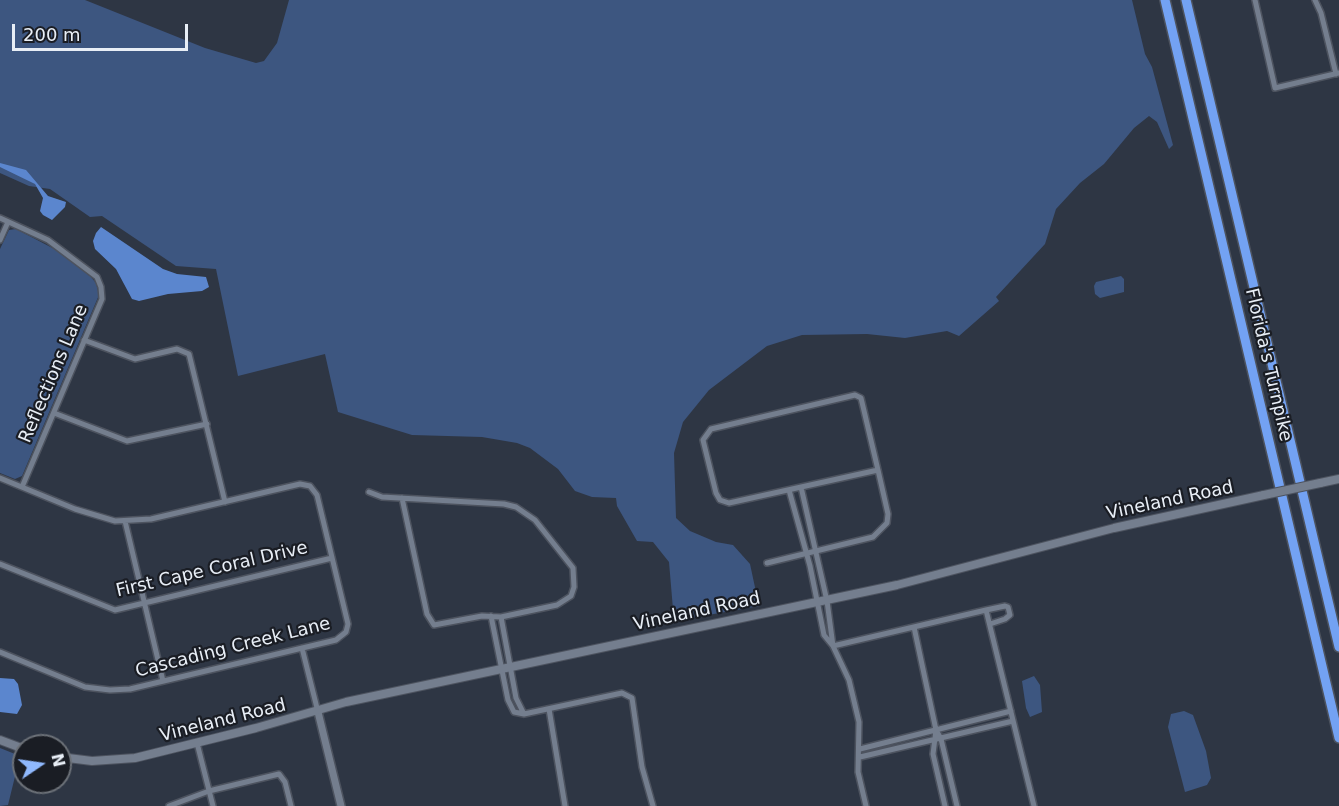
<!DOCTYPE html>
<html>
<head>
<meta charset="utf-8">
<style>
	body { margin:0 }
	#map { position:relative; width:1339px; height:806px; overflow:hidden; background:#2e3644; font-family:"DejaVu Sans",sans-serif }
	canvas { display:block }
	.north { position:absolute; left:12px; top:734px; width:60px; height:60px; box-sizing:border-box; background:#1a1d24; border:2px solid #6c7178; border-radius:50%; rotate:77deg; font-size:16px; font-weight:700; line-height:24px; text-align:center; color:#e8eef6 }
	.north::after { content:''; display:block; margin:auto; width:21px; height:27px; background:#8fb8fd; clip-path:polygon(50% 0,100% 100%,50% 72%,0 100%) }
	.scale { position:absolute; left:12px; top:24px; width:176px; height:27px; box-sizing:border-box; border:3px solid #e8eef6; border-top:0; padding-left:8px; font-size:18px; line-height:21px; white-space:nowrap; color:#e8eef6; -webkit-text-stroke:4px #1a1d24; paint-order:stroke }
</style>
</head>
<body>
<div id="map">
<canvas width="1339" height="806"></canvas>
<div class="north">N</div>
<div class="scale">200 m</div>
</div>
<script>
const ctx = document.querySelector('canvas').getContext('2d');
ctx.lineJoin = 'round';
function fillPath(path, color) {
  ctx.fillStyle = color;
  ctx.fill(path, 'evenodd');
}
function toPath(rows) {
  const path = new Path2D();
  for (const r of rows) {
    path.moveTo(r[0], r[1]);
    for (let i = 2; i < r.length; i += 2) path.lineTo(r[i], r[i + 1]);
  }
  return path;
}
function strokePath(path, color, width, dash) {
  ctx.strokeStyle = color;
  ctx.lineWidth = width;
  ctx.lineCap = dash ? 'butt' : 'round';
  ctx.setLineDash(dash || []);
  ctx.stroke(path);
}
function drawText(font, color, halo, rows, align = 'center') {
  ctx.font = font + ' "DejaVu Sans",sans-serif';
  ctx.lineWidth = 4.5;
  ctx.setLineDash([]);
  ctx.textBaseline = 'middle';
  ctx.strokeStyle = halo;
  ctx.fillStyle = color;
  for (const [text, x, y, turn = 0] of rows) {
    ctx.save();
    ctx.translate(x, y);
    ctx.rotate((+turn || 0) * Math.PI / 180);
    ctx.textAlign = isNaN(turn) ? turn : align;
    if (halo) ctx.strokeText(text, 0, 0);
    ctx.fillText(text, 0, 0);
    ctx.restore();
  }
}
fillPath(toPath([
	[0,0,85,0,205,48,256,63,264,61,277,43,289,0,1132,0,1145,54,1152,67,1173,145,1169,149,1157,122,1149,116,1134,128,1104,164,1080,183,1056,209,1045,244,996,297,999,301,959,336,947,331,905,338,867,334,802,335,767,346,709,390,683,422,674,453,676,518,690,531,716,542,733,545,750,564,759,606,674,621,669,562,653,542,637,541,617,506,616,498,592,497,575,491,558,469,530,448,517,443,482,437,412,435,338,412,325,354,238,376,216,269,176,266,102,216,90,217,50,189,29,186,0,173],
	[16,229,62,253,90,276,96,283,99,295,22,476,15,479,0,473,0,249,9,230],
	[1121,276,1124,279,1124,292,1100,298,1095,294,1094,286,1096,282],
	[1034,676,1040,685,1042,712,1030,717,1026,708,1022,681],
	[1184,711,1193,715,1206,751,1211,778,1207,785,1185,792,1168,727,1171,714],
	[0,748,20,756,8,805,0,806]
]), '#3d5680');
fillPath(toPath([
	[0,163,26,170,48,196,66,202,65,207,52,220,43,215,40,211,43,198,35,184,0,167],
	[101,227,163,269,177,274,206,277,209,287,202,291,168,294,139,301,132,299,116,269,95,249,93,241,96,233],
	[0,678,14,679,18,684,22,705,17,714,0,712]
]), '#5b86ce');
const minor = toPath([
	[1255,0,1275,88,1339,73],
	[1315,0,1321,13,1336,74],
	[0,218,48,240,97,277,101,287,102,299,22,487],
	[0,240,8,222],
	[84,340,135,359,177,349,189,354,225,502],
	[54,413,127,441,207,424],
	[0,478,75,509,115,521,151,519,300,484,310,486,317,495,348,624,346,632,336,640,130,689,110,690,85,687,0,652],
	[801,487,827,601,833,646],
	[789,490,810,566,824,635,833,646,849,680,859,722,858,772,866,806],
	[369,492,382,497,504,504,516,507,535,520,573,568,574,587,571,596,557,605,501,617,482,616,434,625,427,614,402,498],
	[125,521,163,681],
	[767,563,873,537,887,523,888,514,878,470,861,398,855,395,711,429,703,440,716,493,720,500,729,503,878,470],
	[0,564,115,610,332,558],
	[986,610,1005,606,1008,607,1010,615,1005,619,990,624],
	[491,616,508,700,514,712,524,714,622,693,632,698,642,767,653,806],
	[501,617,516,698,524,714],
	[914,627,936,730,941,739,957,806],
	[833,646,986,610,1034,806],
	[302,648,318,712],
	[549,709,565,806],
	[936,730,933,754,945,806],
	[197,743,213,806],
	[860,749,1011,711],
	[860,757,1013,721],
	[169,806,209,791,279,774,285,782,291,806]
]);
const tertiary = toPath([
	[318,712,341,806]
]);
const secondary = toPath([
	[1320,483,1339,479],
	[0,740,24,749],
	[60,757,92,761,135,758,256,728,346,702,897,585,1114,528,1264,495]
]);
const motorway = toPath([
	[1165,0,1339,738],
	[1186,0,1339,647]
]);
strokePath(minor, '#4d535f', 8);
strokePath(tertiary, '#4d535f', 10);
strokePath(secondary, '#4d535f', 10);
strokePath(motorway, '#4d535f', 12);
strokePath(minor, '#747e8e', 5);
strokePath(tertiary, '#747e8e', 7);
strokePath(secondary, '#747e8e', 8);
strokePath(motorway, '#73a2f3', 9);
const secondaryBridge = toPath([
	[1264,495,1320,483]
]);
strokePath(secondaryBridge, '#4d535f', 10, []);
strokePath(secondaryBridge, '#747e8e', 8);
drawText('18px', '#e8eef6', '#1a1d24', [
	["Florida's Turnpike",1268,365,77],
	["Reflections Lane",54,374,-67],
	["Vineland Road",1170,501,-12],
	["First Cape Coral Drive",212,570,-13],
	["Vineland Road",697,612,-12],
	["Cascading Creek Lane",233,648,-14],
	["Vineland Road",223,721,-14]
]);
</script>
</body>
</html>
